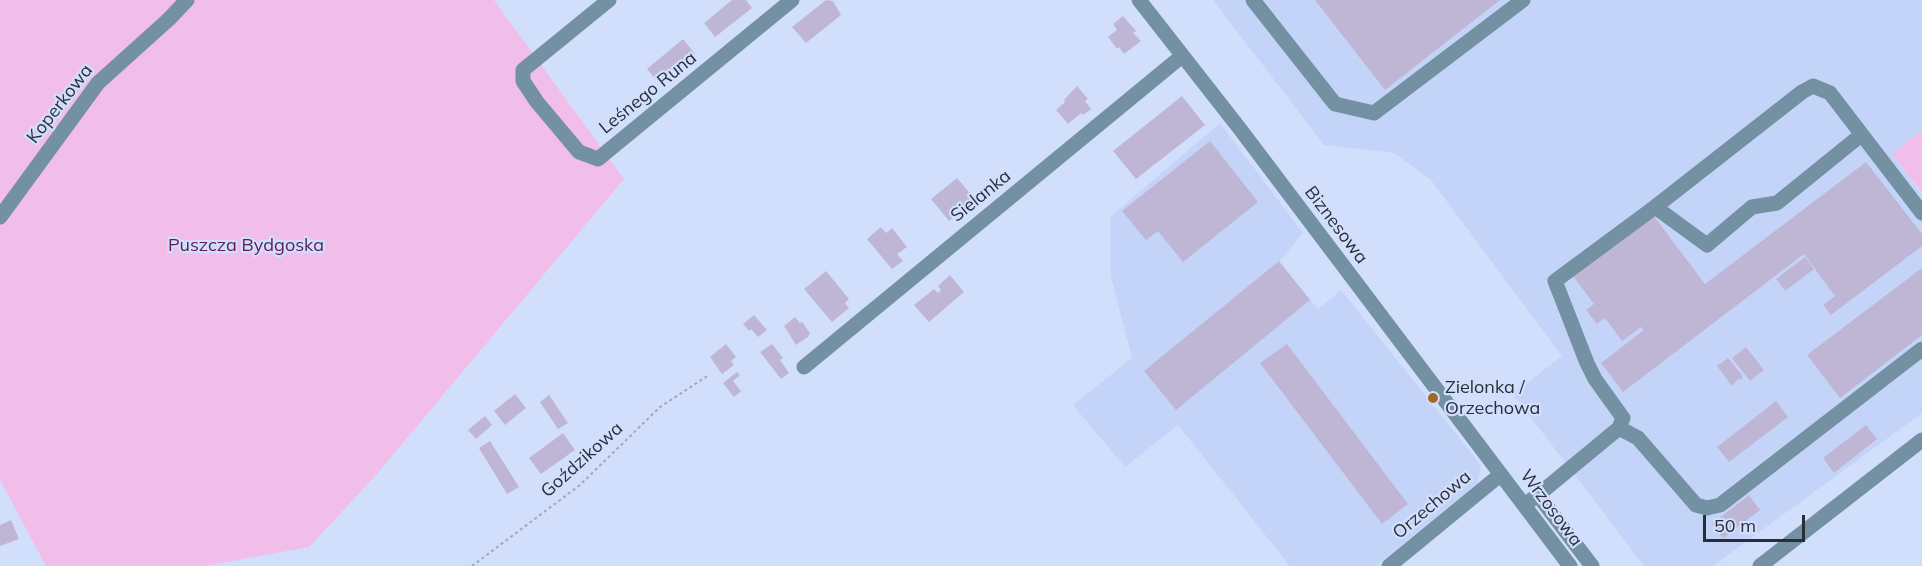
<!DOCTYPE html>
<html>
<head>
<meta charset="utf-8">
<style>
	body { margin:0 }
	#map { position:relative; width:1922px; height:566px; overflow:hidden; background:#d1dffd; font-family:Mulish,sans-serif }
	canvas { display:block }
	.scale { position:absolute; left:1703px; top:515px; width:102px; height:27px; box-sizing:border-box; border:3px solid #292e39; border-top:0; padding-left:8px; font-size:18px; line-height:21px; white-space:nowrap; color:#292e39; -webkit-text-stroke:4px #d1dffd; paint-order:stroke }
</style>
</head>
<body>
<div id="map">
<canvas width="1922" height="566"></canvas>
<div class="scale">50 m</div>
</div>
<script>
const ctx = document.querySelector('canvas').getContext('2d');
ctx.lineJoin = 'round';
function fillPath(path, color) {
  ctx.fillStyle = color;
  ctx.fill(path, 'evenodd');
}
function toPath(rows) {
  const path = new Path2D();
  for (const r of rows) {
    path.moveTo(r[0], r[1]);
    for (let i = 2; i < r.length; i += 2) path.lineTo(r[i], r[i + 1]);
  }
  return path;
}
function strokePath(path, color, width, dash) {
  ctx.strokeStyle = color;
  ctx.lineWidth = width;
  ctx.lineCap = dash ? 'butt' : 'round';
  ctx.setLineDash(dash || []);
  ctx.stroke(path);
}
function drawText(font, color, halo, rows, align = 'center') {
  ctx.font = font + ' Mulish,sans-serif';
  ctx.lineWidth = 4.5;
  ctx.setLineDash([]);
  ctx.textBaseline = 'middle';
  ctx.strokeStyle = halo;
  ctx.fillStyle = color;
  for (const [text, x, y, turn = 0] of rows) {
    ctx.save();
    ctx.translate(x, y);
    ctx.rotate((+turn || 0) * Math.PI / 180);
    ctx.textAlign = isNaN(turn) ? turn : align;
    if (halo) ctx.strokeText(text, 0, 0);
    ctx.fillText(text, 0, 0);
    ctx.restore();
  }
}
fillPath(toPath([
	[1213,0,1922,0,1922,130,1892,154,1922,195,1922,413,1713,566,1644,566,1513,394,1562,356,1431,180,1394,153,1324,145],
	[1220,123,1303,233,1279,262,1318,309,1341,290,1481,465,1478,483,1376,566,1290,566,1178,425,1125,467,1073,405,1132,358,1111,277,1110,217]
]), '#c4d4f8');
fillPath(toPath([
	[0,0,494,0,624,179,376,475,309,547,205,566,46,566,0,480],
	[1922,130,1922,193,1892,154]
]), '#f1beea');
fillPath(toPath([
	[732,0,746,0,752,8,715,37,704,23],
	[826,0,833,1,841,15,806,43,792,27],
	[1315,0,1500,0,1385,90],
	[1123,16,1136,31,1133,33,1141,41,1124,54,1119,47,1117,49,1108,37,1117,30,1113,24],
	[683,39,695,54,659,83,647,69],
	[1077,86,1088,99,1085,101,1091,109,1083,115,1081,113,1068,124,1056,110,1065,102,1064,100],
	[1182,96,1205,125,1136,179,1113,151],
	[1210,141,1258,202,1183,262,1158,231,1146,240,1122,211],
	[1866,162,1922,234,1922,246,1831,315,1823,305,1835,296,1804,254,1623,392,1601,363,1644,330,1641,327,1622,341,1605,318,1597,324,1586,310,1594,304,1573,276,1653,215,1705,284],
	[957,178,975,199,949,221,931,199],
	[881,227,886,233,892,228,907,247,897,254,903,261,892,269,867,239],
	[1805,257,1814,269,1785,291,1776,279],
	[1279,261,1310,300,1176,410,1144,371],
	[1922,268,1922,335,1840,398,1807,355],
	[826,271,849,299,845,303,849,308,832,322,804,289],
	[950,275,964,292,929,322,914,305,934,289,938,293,941,290,938,286],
	[754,315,767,330,758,337,751,329,749,331,743,324],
	[795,317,800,323,802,322,810,333,808,337,796,345,784,326],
	[726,344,736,357,731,361,734,365,722,374,710,357],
	[772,344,783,358,780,360,789,373,781,379,760,352],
	[1287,344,1408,504,1382,524,1260,363],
	[1746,347,1764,370,1750,381,1732,358],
	[1728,358,1742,375,1742,379,1740,380,1739,378,1732,386,1717,366],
	[737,372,740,375,733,381,741,391,734,397,723,383],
	[515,394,526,408,505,425,494,411],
	[549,395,568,423,558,429,540,402],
	[1776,401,1788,417,1729,462,1717,447],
	[485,416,492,425,476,439,468,430],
	[1866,425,1877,439,1834,473,1823,458],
	[563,433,575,450,541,474,529,458],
	[490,441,519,487,507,494,479,448],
	[1749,495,1760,510,1723,538,1712,524],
	[11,520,19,539,0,546,0,525]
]), '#bfb6d5');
strokePath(toPath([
	[472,566,580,485,660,407,709,375]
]), '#9da8c0', 2, [3, 3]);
strokePath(toPath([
	[609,0,523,70,523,81,537,102,579,152,598,159,792,0],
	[1139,0,1240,129,1570,566],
	[1253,0,1335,104,1374,113,1523,0],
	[1655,207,1802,92,1813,86,1830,93,1922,213],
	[0,217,98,83,169,19,187,0],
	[804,367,1182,56],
	[1619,428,1638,438,1696,505,1707,508,1720,505,1922,349],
	[1538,495,1619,428,1623,418,1595,379,1587,363,1555,281,1655,207,1707,245,1752,207,1777,203,1861,135],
	[1531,500,1538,495,1592,566],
	[1389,566,1500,475],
	[1760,566,1922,440]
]), '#7391a3', 15);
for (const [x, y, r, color] of [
	[1433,398,6,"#a26a27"]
]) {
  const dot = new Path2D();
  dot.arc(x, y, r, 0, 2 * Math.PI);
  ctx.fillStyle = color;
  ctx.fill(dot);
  strokePath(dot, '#d1dffd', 2);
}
drawText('18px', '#292e39', '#d1dffd', [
	["Leśnego Runa",648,93,-39],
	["Koperkowa",60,104,-52],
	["Sielanka",981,196,-39],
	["Biznesowa",1336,225,53],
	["Goździkowa",582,460,-42],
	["Orzechowa",1432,505,-40],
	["Wrzosowa",1551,508,53]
]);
drawText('18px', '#5f1b5a', '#d1dffd', [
	["Puszcza Bydgoska",246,246]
]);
drawText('18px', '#292e39', '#d1dffd', [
	["Zielonka /",1445,388],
	["Orzechowa",1445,409]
], 'left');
</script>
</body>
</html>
